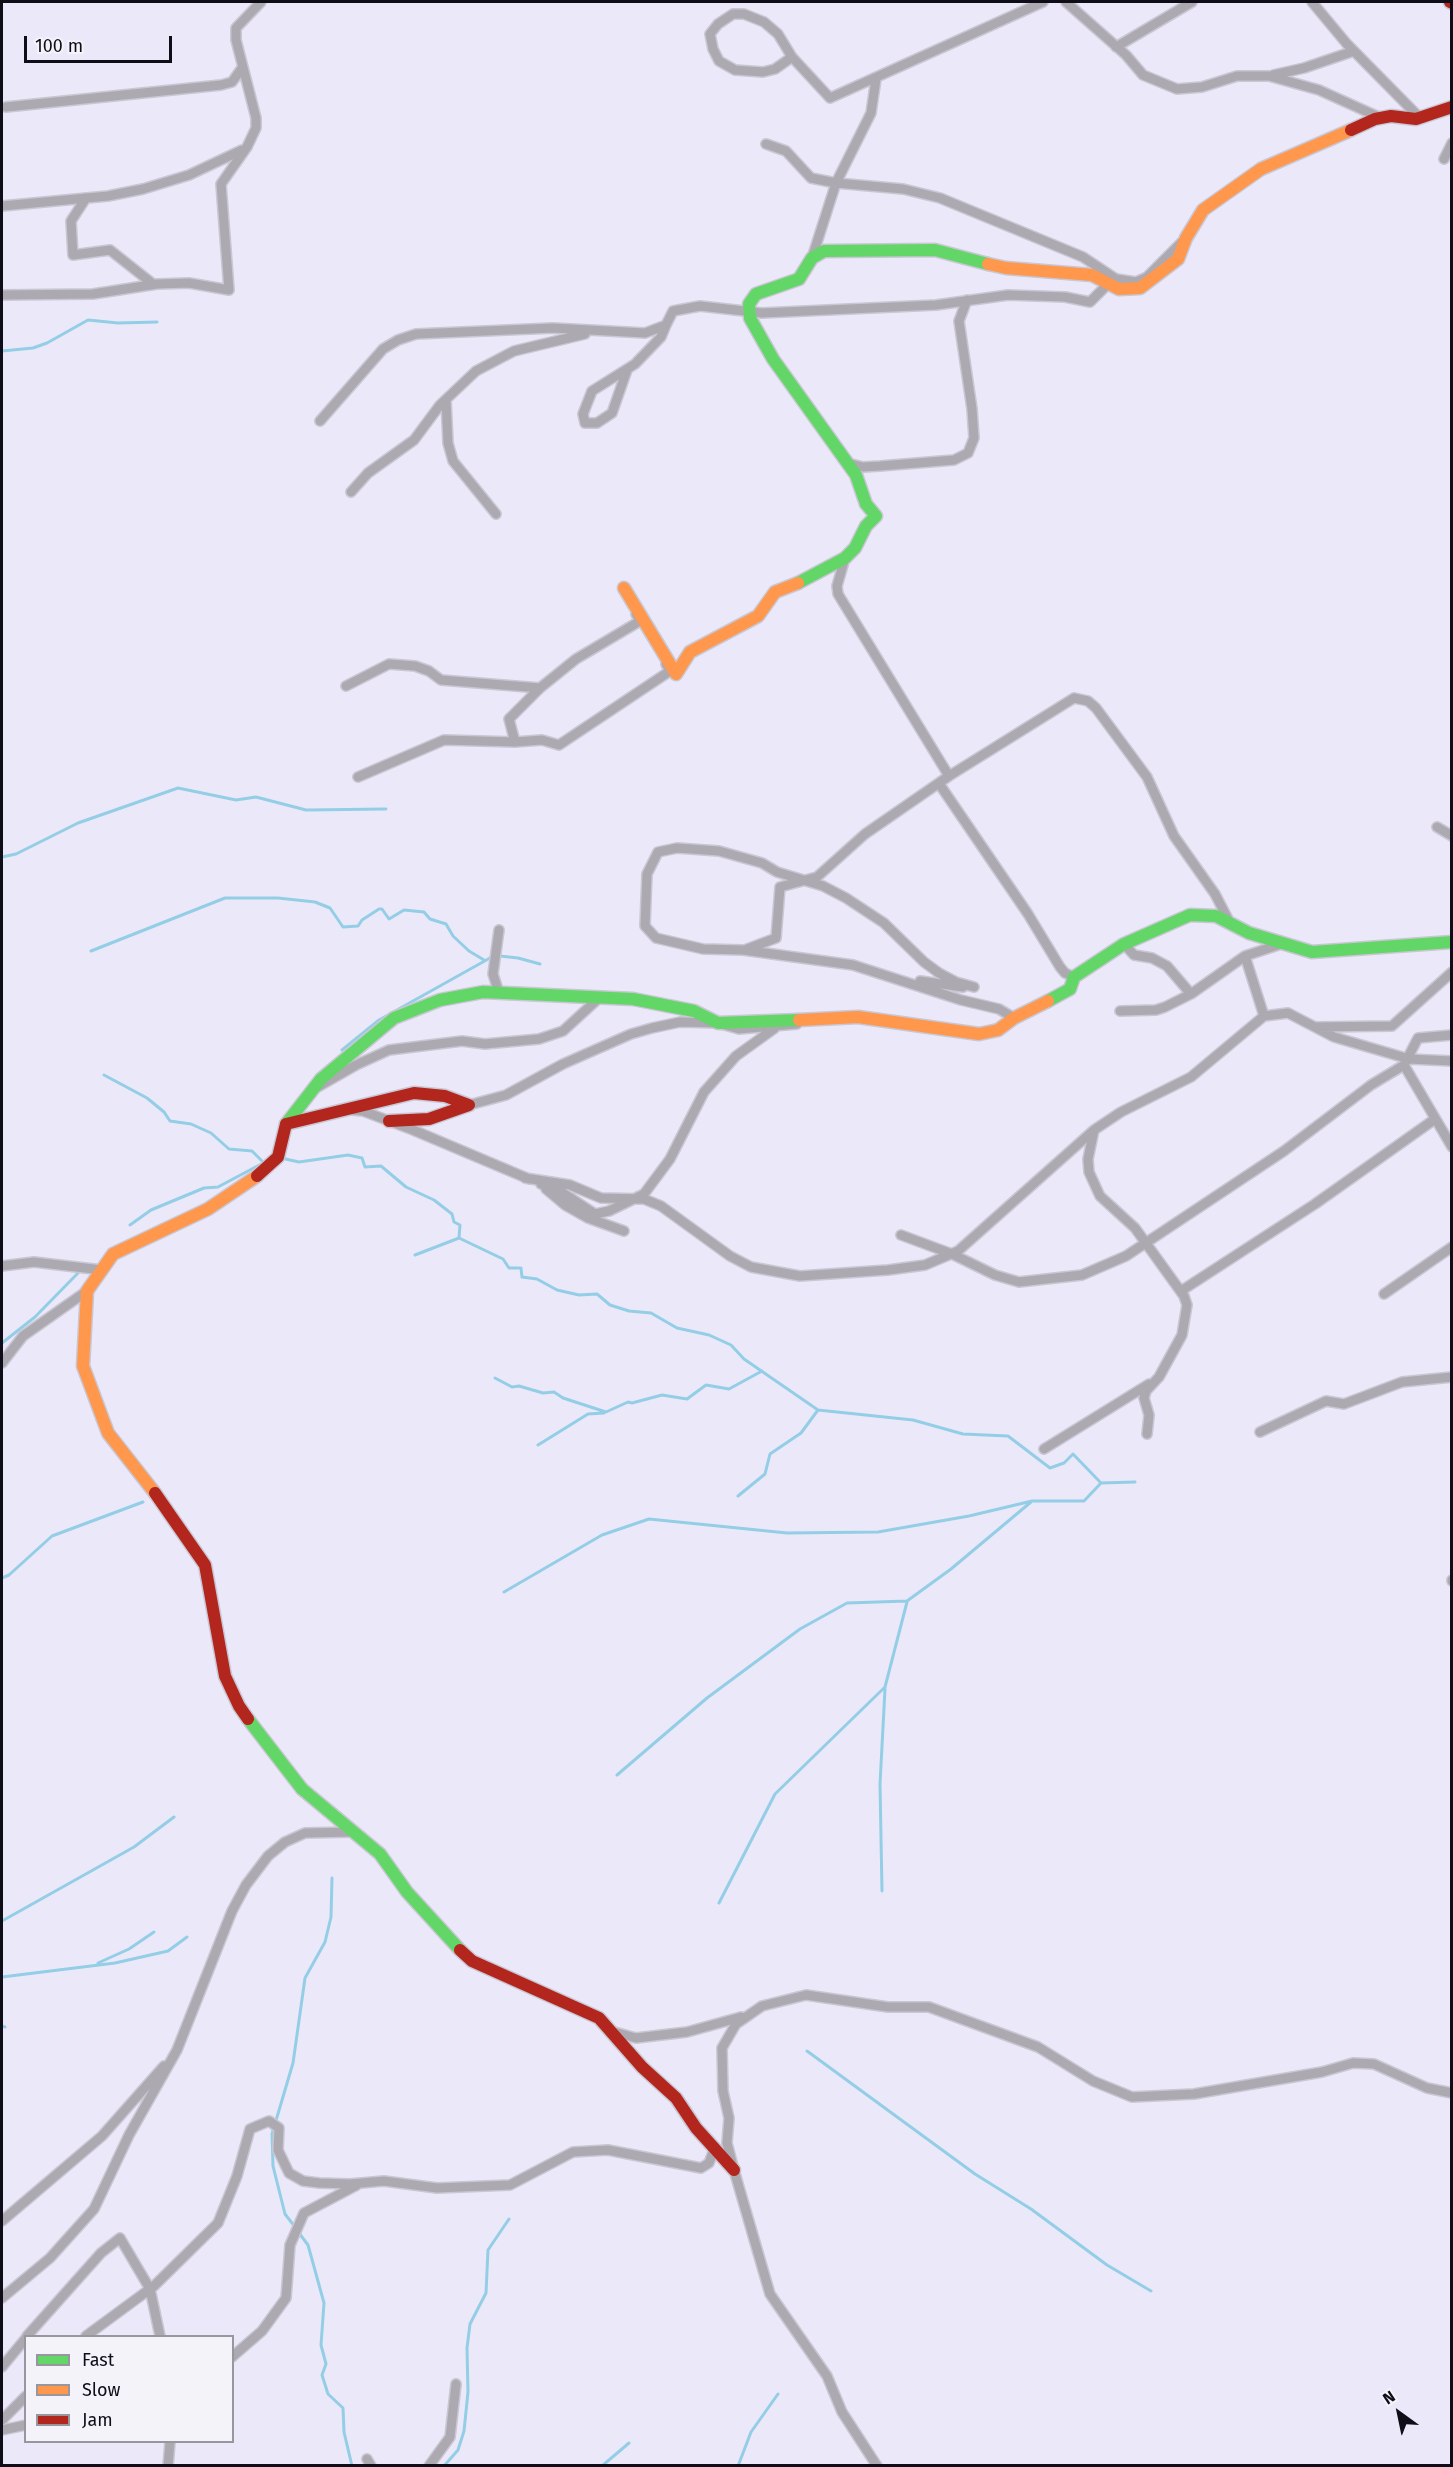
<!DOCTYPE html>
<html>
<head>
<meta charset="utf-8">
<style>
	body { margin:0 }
	#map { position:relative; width:1453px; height:2467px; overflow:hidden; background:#ebe9f9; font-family:"Fira Sans",sans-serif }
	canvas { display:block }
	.frame { position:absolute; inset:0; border:3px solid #0f0d18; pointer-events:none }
	.legend { position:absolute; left:24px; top:2335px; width:210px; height:108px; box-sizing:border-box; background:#f4f3fa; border:2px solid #9897a0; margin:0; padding:8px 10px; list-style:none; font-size:18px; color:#0f0d18 }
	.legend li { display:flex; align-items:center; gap:12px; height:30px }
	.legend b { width:30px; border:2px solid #9897a0 }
	.north { position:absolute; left:1369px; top:2383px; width:60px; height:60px; -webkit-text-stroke:4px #f4f3fa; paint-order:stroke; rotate:327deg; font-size:16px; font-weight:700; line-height:24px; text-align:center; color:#0f0d18 }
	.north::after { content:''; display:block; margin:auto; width:21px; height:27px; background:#0f0d18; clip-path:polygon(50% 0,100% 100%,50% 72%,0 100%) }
	.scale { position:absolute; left:24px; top:36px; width:148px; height:27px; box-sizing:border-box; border:3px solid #0f0d18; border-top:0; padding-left:8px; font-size:18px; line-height:21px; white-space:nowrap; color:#0f0d18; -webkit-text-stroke:4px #f4f3fa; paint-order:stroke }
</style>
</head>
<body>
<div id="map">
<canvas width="1453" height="2467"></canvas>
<div class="frame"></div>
<ul class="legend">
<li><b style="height:8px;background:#63d668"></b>Fast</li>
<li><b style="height:8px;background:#ff974d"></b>Slow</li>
<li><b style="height:8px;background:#b3261e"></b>Jam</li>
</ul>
<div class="north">N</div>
<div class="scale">100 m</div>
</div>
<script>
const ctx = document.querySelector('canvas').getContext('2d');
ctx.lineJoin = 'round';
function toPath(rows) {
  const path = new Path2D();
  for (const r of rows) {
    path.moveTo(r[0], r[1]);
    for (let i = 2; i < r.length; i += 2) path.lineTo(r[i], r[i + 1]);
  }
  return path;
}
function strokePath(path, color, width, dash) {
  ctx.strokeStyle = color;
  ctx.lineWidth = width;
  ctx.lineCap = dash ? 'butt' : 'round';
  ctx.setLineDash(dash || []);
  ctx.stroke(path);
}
strokePath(toPath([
	[2,351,33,348,47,343,88,320,118,323,157,322],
	[2,857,16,854,78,823,178,788,236,800,256,797,306,810,386,809],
	[91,951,225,898,278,898,315,902,330,908,343,927,358,926,362,920,379,909,382,909,389,919,404,910,424,912,430,919,446,924,453,936,469,951,484,960],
	[500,956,518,958,540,964],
	[342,1050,379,1020,490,958],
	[104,1075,147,1098,164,1112,170,1121,191,1124,211,1133,229,1149,252,1151,264,1163],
	[281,1158,299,1162,348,1155,362,1158,365,1167,381,1166,406,1187,434,1200,452,1214,454,1222,460,1225,459,1238],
	[130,1225,151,1210,204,1188,218,1187,263,1163],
	[415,1255,459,1238,503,1259,509,1268,521,1268,522,1277,537,1279,557,1290,579,1295,597,1294,610,1305,629,1311,651,1313,677,1328,709,1335,731,1345,744,1359,818,1410],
	[2,1343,35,1317,78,1273],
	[495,1378,512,1387,519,1386,543,1393,554,1392,563,1398,606,1412,628,1402,632,1403,662,1395,687,1399,706,1385,729,1389,762,1371],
	[538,1445,588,1414,604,1413],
	[738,1496,765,1474,770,1454,801,1433,818,1410,913,1420,963,1434,1008,1436,1050,1468,1064,1463,1073,1454,1101,1483],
	[2,1578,9,1575,52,1536,143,1502],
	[504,1592,602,1535,649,1519,787,1533,878,1532,969,1516,1032,1501,1084,1501,1101,1483,1135,1482],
	[617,1775,707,1698,800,1629,847,1603,907,1601,951,1569,1031,1502],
	[882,1891,880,1784,885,1689],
	[719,1903,775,1794,885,1687,907,1602],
	[2,1921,134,1847,174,1817],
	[98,1963,129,1949,154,1932],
	[2,1977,115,1963,168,1951,187,1937],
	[2,2026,5,2027],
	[807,2051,975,2174,1031,2209,1107,2265,1151,2291],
	[295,2227,285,2214,273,2166,272,2134,293,2063,305,1978,325,1942,331,1917,332,1878],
	[299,2233,308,2245,324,2303,321,2345,326,2364,322,2375,328,2394,343,2408,344,2432,352,2466],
	[444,2466,458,2450,464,2431,468,2392,467,2348,470,2324,486,2293,488,2250,509,2219],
	[602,2466,629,2443],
	[738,2466,751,2432,778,2394]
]), '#94cee6', 3);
const street = toPath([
	[1066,2,1126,55,1143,75,1177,89,1202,87,1237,76,1269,76,1319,90,1381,118],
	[1312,2,1347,44,1420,118],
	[1116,47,1192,2],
	[792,57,775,69,763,72,735,70,719,61,713,49,710,34,718,24,733,14,744,14,764,22,778,34,792,57,830,98,1043,2],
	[1273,75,1304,68,1354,51],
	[876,79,871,113,836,183,903,189,940,198,1083,257,1116,279],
	[6,107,221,85,232,82,242,68],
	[766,144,786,151,811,178,836,183,812,258],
	[1444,159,1452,143],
	[86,198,71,221,73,255,110,250,153,284],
	[2,206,108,196,143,189,189,175,242,150],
	[1110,278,1136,282,1147,277,1182,242],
	[2,295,93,294,157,284,189,283,229,290,221,184,247,147,256,128,256,118,236,40,236,28,261,2],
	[627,370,612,413,597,423,585,423,583,414,592,391,635,364,661,337,666,325],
	[446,400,448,443,453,461,496,514],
	[320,421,383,349,398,340,416,334,553,328,645,333,666,325,673,311,700,306,762,313,936,305,1008,295,1065,297,1090,302,1108,284],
	[847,463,863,467,880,466,954,460,968,453,974,438,972,409,959,321,967,300],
	[351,492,368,473,414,440,440,405,476,371,514,351,585,334],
	[845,558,837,586,838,594,949,776],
	[346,686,389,664,415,666,429,671,441,680,540,688],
	[515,742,542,740,559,745,670,671,666,664],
	[358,777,444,740,515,742,509,719,540,688,576,659,640,621,636,614],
	[940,785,1028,914,1060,967,1065,973,1074,977],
	[1437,827,1452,836],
	[1124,944,1134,955,1152,958,1167,966,1191,994],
	[747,949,776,938,780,887,817,877,865,834,949,776,1074,698,1088,701,1096,708,1147,777,1174,836,1215,894,1230,923],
	[1245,956,1264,1016,1288,1013,1334,1037,1409,1059,1452,1061],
	[920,981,963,987],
	[974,987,956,982,939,973,924,962,884,923,846,898,823,886,777,872,762,863,719,851,677,848,658,852,647,874,645,926,656,938,703,949,743,950,853,965,961,1000,999,1009,1014,1018],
	[499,993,493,974,499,930],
	[1120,1011,1156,1010,1165,1007,1191,994,1245,956,1281,944],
	[1316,1027,1392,1026,1452,972],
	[1404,1065,1452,1147],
	[314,1089,356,1065,389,1050,462,1041,485,1044,539,1039,563,1031,599,998],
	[469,1105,506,1095,563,1064,631,1034,652,1028,680,1022,718,1023,739,1029,797,1024],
	[352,1110,363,1111,413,1130,529,1179],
	[525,1178,570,1185,601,1198,644,1199,661,1206,730,1256,751,1267,800,1276,888,1270,925,1265,958,1251,1094,1130],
	[541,1184,560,1191,595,1214,609,1211,644,1194,670,1159,704,1092,736,1056,775,1028],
	[546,1189,565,1205,588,1218,624,1231],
	[901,1235,952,1254,995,1275,1019,1282,1082,1275,1126,1256,1284,1151,1371,1085,1404,1065,1418,1038,1452,1035],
	[2,1266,34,1262,102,1270],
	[1181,1291,1315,1204,1435,1119],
	[1384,1294,1452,1247],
	[2,1363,23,1336,87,1291],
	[1260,1432,1326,1401,1344,1404,1402,1382,1452,1377],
	[1147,1434,1149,1415,1144,1398,1146,1391,1159,1377,1182,1335,1187,1305,1184,1296,1135,1228,1100,1196,1089,1172,1088,1159,1094,1130,1121,1112,1191,1077,1264,1016],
	[1044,1449,1149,1384],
	[1452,1580,1452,1581],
	[614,2032,636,2038,687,2032,741,2017],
	[2,2221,102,2136,164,2066],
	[2,2298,50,2258,94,2209,129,2135,177,2050,232,1911,246,1885,268,1856,285,1842,305,1833,353,1832],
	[27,2336,101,2253,120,2238,150,2289,160,2336],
	[86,2336,154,2286,218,2223,237,2176,250,2129,269,2121,279,2128,278,2150,289,2173,303,2181,319,2183,350,2184,384,2181,437,2188,510,2185,573,2152,608,2150,701,2168,709,2163,715,2147],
	[232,2357,262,2331,286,2298,290,2245,304,2213,357,2185],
	[2,2367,26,2338],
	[2,2420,26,2396],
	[2,2430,26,2425],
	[367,2459,371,2466],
	[168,2466,170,2442],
	[429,2466,450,2437,456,2384],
	[877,2466,842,2412,827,2376,770,2294,734,2170,727,2143,729,2118,723,2091,722,2048,736,2024,762,2006,806,1995,888,2007,929,2007,1038,2047,1093,2081,1132,2097,1194,2094,1322,2072,1353,2063,1374,2064,1427,2088,1452,2093]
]);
const fast = toPath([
	[798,583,845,558,855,548,866,526,876,516,866,504,856,475,773,359,750,318,749,304,756,294,799,279,812,258,824,251,935,250,988,264],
	[1048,1001,1070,989,1074,977,1124,944,1190,915,1216,916,1249,933,1312,952,1452,942],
	[286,1124,321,1079,394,1018,440,1000,483,992,633,999,694,1011,718,1023,799,1020],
	[248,1719,302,1789,380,1854,407,1892,460,1950]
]);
const slow = toPath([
	[988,264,1006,268,1092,275,1119,289,1140,288,1178,259,1186,238,1203,210,1261,169,1351,130],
	[624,588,676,674,690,652,758,616,775,592,798,583],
	[799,1020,858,1017,979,1034,998,1030,1014,1018,1048,1001],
	[155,1493,108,1433,83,1366,87,1291,113,1254,208,1209,257,1176]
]);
const jam = toPath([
	[1450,2,1452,3],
	[1351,130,1375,119,1391,116,1416,119,1452,107],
	[257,1176,278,1157,286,1124,414,1093,445,1096,469,1105,429,1119,389,1121],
	[155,1493,205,1565,225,1676,239,1706,248,1719],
	[460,1950,472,1961,599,2018,642,2067,676,2098,696,2128,734,2170]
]);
strokePath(street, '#c9c7d3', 12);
strokePath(fast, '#c9c7d3', 15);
strokePath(slow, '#c9c7d3', 15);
strokePath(jam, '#c9c7d3', 15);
strokePath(street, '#ada9b1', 9);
strokePath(fast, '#63d668', 12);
strokePath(slow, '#ff974d', 12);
strokePath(jam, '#b3261e', 12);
</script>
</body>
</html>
